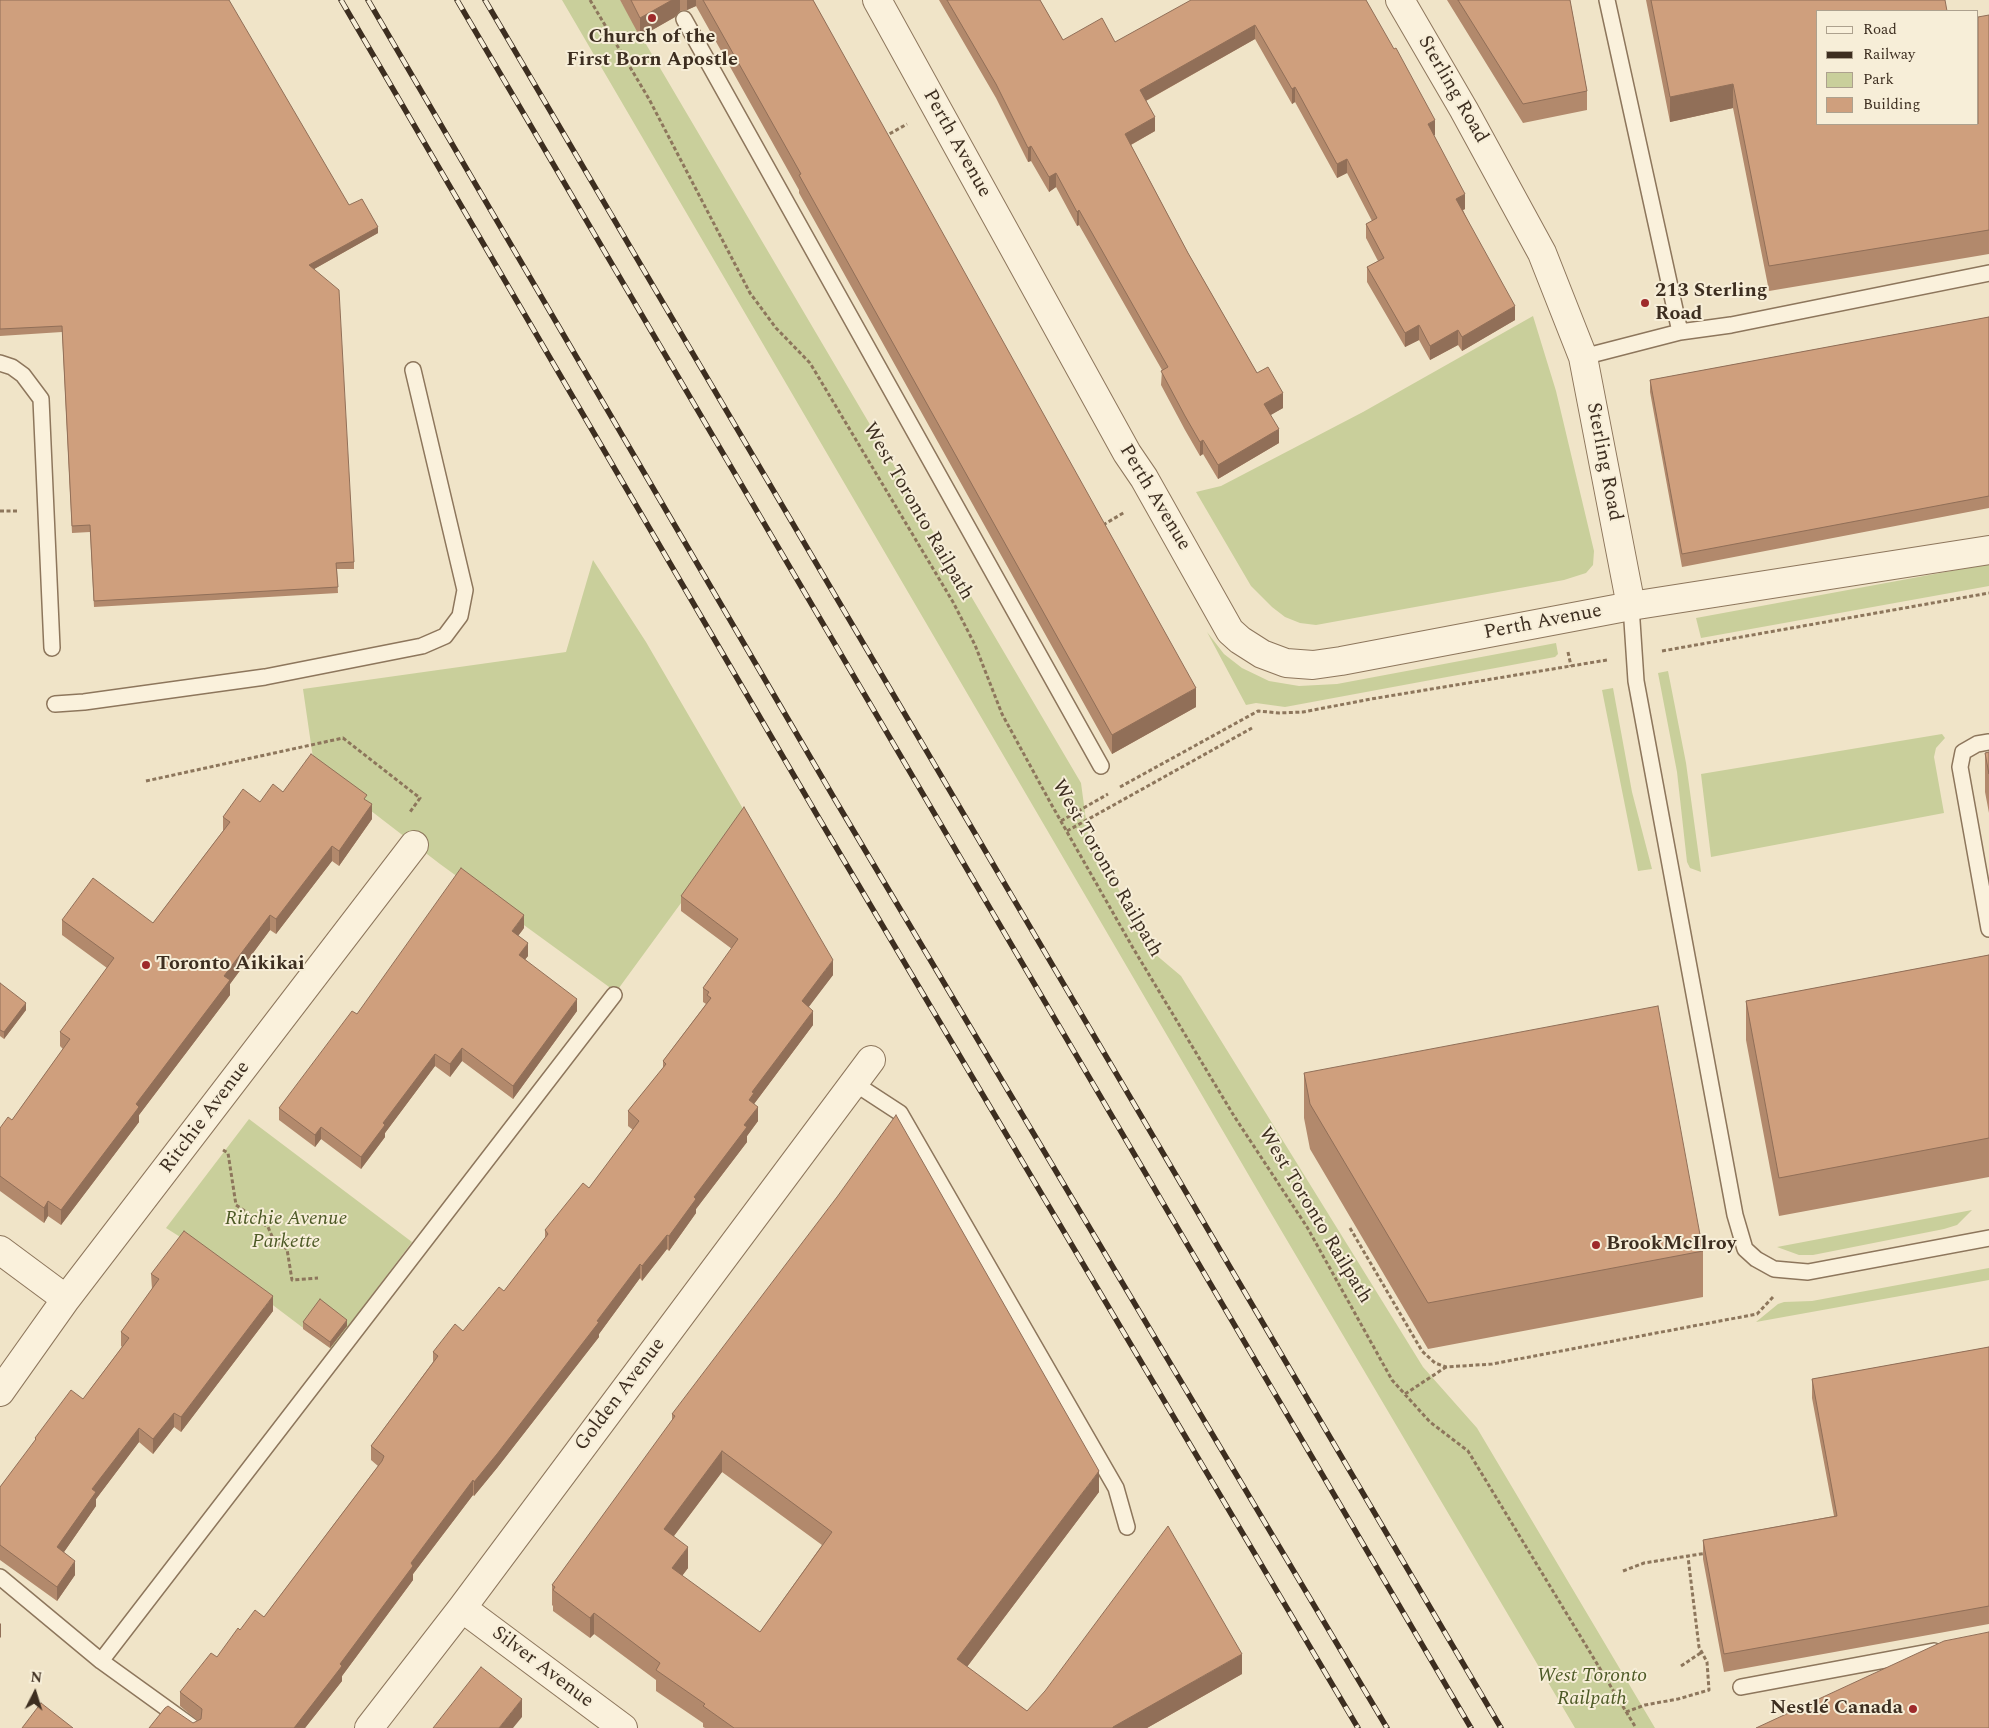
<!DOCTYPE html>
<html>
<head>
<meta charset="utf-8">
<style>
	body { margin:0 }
	#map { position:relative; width:1989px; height:1728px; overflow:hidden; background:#f0e4c8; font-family:Spectral,serif }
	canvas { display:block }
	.legend { position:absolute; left:1816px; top:10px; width:162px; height:115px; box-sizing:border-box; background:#f7eed8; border:1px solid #ada18e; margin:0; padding:6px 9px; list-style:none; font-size:15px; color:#3d2e20 }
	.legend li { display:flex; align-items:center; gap:10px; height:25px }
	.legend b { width:25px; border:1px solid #ada18e }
	.north { position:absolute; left:10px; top:1668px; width:50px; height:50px; -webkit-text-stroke:4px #f7eed8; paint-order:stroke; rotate:5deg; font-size:14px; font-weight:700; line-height:20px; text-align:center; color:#3d2e20 }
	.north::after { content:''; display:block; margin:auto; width:18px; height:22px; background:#3d2e20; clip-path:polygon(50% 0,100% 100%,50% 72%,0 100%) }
</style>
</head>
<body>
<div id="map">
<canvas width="1989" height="1728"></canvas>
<ul class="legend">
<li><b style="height:6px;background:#faf1dc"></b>Road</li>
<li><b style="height:6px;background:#3d2e20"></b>Railway</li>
<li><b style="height:14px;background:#c9cf9b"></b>Park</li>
<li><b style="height:14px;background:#cf9f7d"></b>Building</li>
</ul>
<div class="north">N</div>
</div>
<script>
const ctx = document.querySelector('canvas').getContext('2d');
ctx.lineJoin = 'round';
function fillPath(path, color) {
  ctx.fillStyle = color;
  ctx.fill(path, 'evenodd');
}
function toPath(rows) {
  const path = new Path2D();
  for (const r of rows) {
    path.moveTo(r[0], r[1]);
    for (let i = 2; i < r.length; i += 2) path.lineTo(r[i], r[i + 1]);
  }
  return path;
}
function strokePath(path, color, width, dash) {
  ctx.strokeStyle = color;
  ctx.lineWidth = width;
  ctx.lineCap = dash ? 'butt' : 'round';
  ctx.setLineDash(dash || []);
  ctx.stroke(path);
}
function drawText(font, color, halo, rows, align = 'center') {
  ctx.font = font + ' Spectral,serif';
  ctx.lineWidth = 4;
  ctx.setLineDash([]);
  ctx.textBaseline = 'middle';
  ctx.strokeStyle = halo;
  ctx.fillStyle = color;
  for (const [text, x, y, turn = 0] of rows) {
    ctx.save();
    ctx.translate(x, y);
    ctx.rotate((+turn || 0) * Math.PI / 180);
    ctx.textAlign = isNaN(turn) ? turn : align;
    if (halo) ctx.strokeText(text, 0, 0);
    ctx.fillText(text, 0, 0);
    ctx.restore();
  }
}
fillPath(toPath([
	[562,0,620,0,1081,783,1088,835,1155,954,1181,976,1423,1367,1477,1428,1655,1728,1575,1728,1265,1203],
	[1533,316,1556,391,1594,551,1593,565,1586,573,1564,580,1316,625,1300,623,1285,617,1272,607,1251,586,1196,492,1221,486,1363,412],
	[593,560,646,642,746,814,616,992,440,864,305,760,313,758,303,689,566,652],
	[1989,564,1989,586,1701,638,1696,618],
	[1207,632,1224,654,1242,668,1269,681,1299,686,1337,684,1556,643,1558,654,1555,657,1285,707,1256,703,1246,705],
	[1668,671,1686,763,1701,872,1690,868,1687,862,1677,772,1658,673],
	[1613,688,1632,792,1652,869,1638,871,1602,690],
	[1942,734,1945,738,1936,748,1934,757,1944,813,1711,857,1701,774],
	[249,1119,412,1242,331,1349,196,1247,166,1228],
	[1972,1210,1957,1225,1944,1229,1813,1255,1799,1255,1777,1247],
	[1989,1268,1989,1280,1756,1322,1778,1304,1784,1302,1812,1301]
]), '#c9cf9b');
const service = toPath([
	[1607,0,1680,332],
	[684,19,1101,766],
	[1583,357,1680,332,1731,325,1989,273],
	[0,363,12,367,23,375,41,399,52,648],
	[1631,606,1636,681,1735,1215,1745,1249,1756,1259,1774,1269,1808,1272,1989,1238],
	[55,704,84,702,265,677,422,646,445,636,460,616,465,590,413,370],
	[1989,742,1977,744,1963,752,1960,767,1989,929],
	[854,1083,900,1113,1116,1488,1127,1527],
	[0,1577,101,1661,194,1728],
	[101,1661,614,995],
	[1741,1687,1934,1651]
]);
const minor = toPath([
	[877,0,1127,453,1144,478,1230,631,1240,640,1262,654,1286,663,1313,665,1341,661,1631,606,1989,550],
	[1400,0,1464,110,1542,253,1583,357,1631,606],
	[0,1250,66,1299],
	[0,1392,66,1299,414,845],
	[462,1608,623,1728],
	[369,1728,462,1608,871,1060]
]);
strokePath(service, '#8d765c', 18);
strokePath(minor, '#8d765c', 30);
strokePath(toPath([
	[590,0,649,99,750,293,776,328,810,363,953,602,975,645,1002,714,1050,802,1133,948,1234,1116,1307,1227,1392,1380,1430,1422,1468,1451,1636,1728],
	[884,137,907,124],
	[0,511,18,511],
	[1103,525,1125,512],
	[1662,651,1989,593],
	[1568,652,1571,666],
	[146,781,343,738,420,798,410,812],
	[1120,787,1258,711,1279,713,1303,712,1371,699,1607,660],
	[1061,821,1108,794],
	[1067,831,1252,728],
	[223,1150,228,1153,236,1205,268,1227,274,1241,287,1249,292,1280,318,1278],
	[1350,1228,1422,1351,1435,1363,1446,1367,1492,1364,1757,1314,1773,1297],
	[1405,1394,1446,1367],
	[1623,1571,1644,1563,1707,1553],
	[1681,1666,1702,1652],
	[1626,1712,1645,1705,1678,1699,1709,1690,1707,1662,1699,1647,1688,1557]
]), '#8d765c', 3, [4, 2.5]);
strokePath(service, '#faf1dc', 15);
strokePath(minor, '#faf1dc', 28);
const rail = toPath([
	[341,0,817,815,1358,1728],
	[368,0,837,803,1387,1728],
	[457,0,1471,1728],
	[485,0,1501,1728]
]);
strokePath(rail, '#3d2e20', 5.5);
strokePath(rail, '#f7eed8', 4, [11]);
fillPath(toPath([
	[0,0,349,205,378,233,314,269,354,562,354,569,337,569,338,593,94,607,90,532,72,533,62,332,0,336],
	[620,0,813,0,1196,707,1112,754,799,193,799,190,696,6,687,10,680,11,675,17,640,37],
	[939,0,1040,0,1063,40,1115,42,1366,0,1435,135,1434,135,1465,209,1463,210,1515,320,1462,351,1458,345,1430,360,1419,340,1405,347,1367,282,1367,267,1378,261,1366,238,1366,224,1372,221,1347,173,1337,178,1295,102,1292,104,1255,39,1146,101,1155,131,1131,145,1188,253,1257,373,1283,408,1270,415,1279,443,1218,479,1203,454,1200,456,1185,430,1161,385,1162,370,1079,225,1077,226,1056,187,1049,192,1031,161,1028,162,996,98],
	[1447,0,1570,0,1587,91,1587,110,1523,123],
	[1646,0,1945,0,1818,124,1989,15,1989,254,1769,291,1733,108,1670,122],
	[1989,317,1989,508,1682,567,1650,392,1650,380],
	[1989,752,1989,813,1985,792,1985,753],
	[283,792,367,801,372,819,339,866,332,861,276,934,270,930,230,984,230,995,139,1115,139,1122,61,1225,48,1216,44,1223,0,1191,0,1128,12,1120,63,1049,60,1046,60,1032,107,968,62,935,62,920,153,923,223,831,223,817],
	[681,896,833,975,808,1007,813,1025,754,1104,758,1121,747,1136,747,1142,696,1209,696,1213,669,1251,667,1249,642,1281,640,1278,599,1334,599,1337,497,1468,474,1496,473,1495,413,1574,413,1580,342,1676,342,1681,305,1728,149,1728,193,1723,198,1721,180,1706,180,1692,217,1657,240,1630,264,1617,378,1466,371,1460,371,1446,433,1362,433,1352,463,1331,504,1291,545,1239,545,1230,589,1188,633,1130,628,1126,628,1111,663,1068,663,1061,706,1004,703,1002,703,988,732,949,681,911],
	[524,928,518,936,528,956,525,959,577,1011,513,1099,462,1061,450,1077,435,1066,385,1133,385,1137,361,1169,321,1139,315,1147,279,1120,279,1108,357,1014],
	[1989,955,1989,1177,1779,1216,1746,1040,1746,1001],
	[0,983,26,1010,4,1039,0,1036],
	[1304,1073,1703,1251,1703,1297,1428,1349,1310,1149,1304,1118],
	[151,1274,273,1311,181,1432,174,1427,153,1454,139,1442,96,1499,96,1506,64,1552,75,1575,57,1601,0,1560,0,1487,35,1442,35,1438,83,1399,122,1347,121,1346,121,1332,152,1289],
	[303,1322,347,1326,330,1348,303,1329],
	[1989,1347,1989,1624,1724,1672,1703,1559,1703,1540,1834,1516,1812,1398,1812,1379],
	[672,1414,1099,1492,967,1667,1027,1711,1242,1674,1147,1728,705,1728,703,1727,703,1723,656,1691,656,1680,594,1634,590,1638,553,1611,553,1606,552,1605,552,1585,672,1421],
	[722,1472,822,1545,760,1632,682,1576,688,1568,674,1536]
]), '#b2896c');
fillPath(toPath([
	[672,0,680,0,680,11,675,17,640,37,640,18],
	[687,0,696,0,696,6,687,10],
	[1255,25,1255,39,1140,104,1140,90],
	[1733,84,1733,108,1670,122,1670,97],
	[1295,87,1295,102,1292,104,1292,89],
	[1155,117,1155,131,1125,148,1125,134],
	[1435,120,1435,135,1428,138,1428,124],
	[1031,146,1031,161,1028,162,1028,148],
	[1347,159,1347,173,1337,178,1337,164],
	[1056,173,1056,187,1049,192,1049,177],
	[1465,194,1465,209,1456,213,1456,199],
	[1079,210,1079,225,1077,226,1077,212],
	[378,227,378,233,309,272,309,265],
	[1515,306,1515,320,1462,351,1462,337],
	[1419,325,1419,340,1405,347,1405,333],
	[1458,330,1458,345,1430,360,1430,346],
	[1283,393,1283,408,1264,419,1264,404],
	[1279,429,1279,443,1218,479,1218,465],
	[1203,440,1203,454,1200,456,1200,442],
	[1196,688,1196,707,1112,754,1112,735],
	[372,804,372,819,339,866,339,851],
	[332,846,332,861,276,934,276,919],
	[270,915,270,930,230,984,230,995,139,1115,139,1122,61,1225,61,1210,136,1104,224,976],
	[524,915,524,928,512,944,512,931],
	[528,943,528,956,519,967,519,955],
	[833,960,833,975,802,1016,802,1001],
	[577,999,577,1011,513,1099,513,1086],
	[26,1003,26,1010,4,1039,4,1032],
	[813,1011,813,1025,754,1104,749,1100,752,1092],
	[462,1048,462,1061,450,1077,450,1064],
	[435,1054,435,1066,385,1133,385,1137,361,1169,361,1157,383,1123],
	[758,1107,758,1121,747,1136,747,1142,696,1209,696,1213,669,1251,669,1236,694,1197,744,1125],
	[321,1127,321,1139,315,1147,315,1135],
	[48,1201,48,1216,44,1223,44,1208],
	[667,1235,667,1249,642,1281,642,1266],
	[640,1264,640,1278,599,1334,599,1337,497,1468,474,1496,474,1482,597,1321],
	[273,1296,273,1311,181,1432,181,1417],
	[347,1320,347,1326,330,1348,330,1342],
	[174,1413,174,1427,153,1454,153,1439],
	[139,1428,139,1442,96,1499,96,1506,57,1562,57,1547,92,1489],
	[722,1451,722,1472,664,1549,664,1529],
	[1099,1471,1099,1492,957,1680,957,1659],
	[473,1480,473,1495,413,1574,413,1580,342,1676,342,1681,305,1728,294,1728,411,1563],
	[688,1547,688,1568,672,1589,672,1568],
	[75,1561,75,1575,57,1601,57,1587],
	[594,1613,594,1634,590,1638,590,1618],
	[1,1623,1,1637,0,1638,0,1624],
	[1242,1654,1242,1674,1147,1728,1113,1728,1113,1727],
	[522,1699,522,1717,513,1728,499,1728]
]), '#916f58');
const building = toPath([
	[0,0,229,0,349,205,362,199,378,227,309,265,339,290,354,562,336,563,338,587,94,601,90,525,72,526,62,326,0,329,0,0],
	[631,0,672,0,640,18,631,0],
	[703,0,813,0,1196,688,1112,735,799,175,801,174,703,0],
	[947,0,1040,0,1063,40,1102,18,1115,42,1191,0,1366,0,1394,49,1396,48,1435,120,1428,124,1465,194,1456,199,1515,306,1462,337,1458,330,1430,346,1419,325,1405,333,1367,267,1384,258,1366,224,1377,218,1347,159,1337,164,1295,87,1292,89,1255,25,1140,90,1155,117,1125,134,1188,253,1257,373,1268,367,1283,393,1264,404,1279,429,1218,465,1203,440,1200,442,1185,416,1161,371,1168,367,1079,210,1077,212,1056,173,1049,177,1031,146,1028,148,996,84,947,0],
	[1458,0,1570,0,1587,91,1523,104,1458,0],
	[1651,0,1945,0,1947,11,1818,11,1818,124,1978,124,1978,17,1989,15,1989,230,1769,266,1733,84,1670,97,1651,0],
	[1989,317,1989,496,1682,554,1650,380,1989,317],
	[1989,752,1989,774,1985,753,1989,752],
	[311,754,367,795,364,799,372,804,339,851,332,846,276,919,270,915,224,976,230,980,136,1104,139,1107,61,1210,48,1201,44,1208,0,1176,0,1128,8,1117,12,1120,70,1039,60,1032,114,958,62,920,93,878,153,923,230,822,223,817,243,789,260,802,273,784,283,792,311,754],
	[744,807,833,960,802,1001,813,1011,752,1092,754,1093,749,1100,758,1107,744,1125,747,1127,694,1197,696,1199,669,1236,667,1235,642,1266,640,1264,597,1321,599,1322,497,1454,474,1482,473,1480,411,1563,413,1566,340,1664,342,1666,294,1728,149,1728,165,1708,168,1706,193,1723,201,1719,202,1709,180,1692,211,1653,217,1657,238,1628,240,1630,255,1610,264,1617,382,1461,384,1456,371,1446,438,1356,433,1352,455,1324,463,1331,499,1287,504,1291,548,1234,545,1230,583,1183,589,1188,639,1121,628,1111,666,1064,663,1061,711,998,707,995,709,992,703,988,738,939,681,896,744,807],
	[461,868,524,915,512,931,528,943,519,955,577,999,513,1086,462,1048,450,1064,435,1054,383,1123,385,1125,361,1157,321,1127,315,1135,279,1108,352,1011,357,1014,461,868],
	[1989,955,1989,1138,1779,1178,1746,1001,1989,955],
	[0,983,26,1003,4,1032,0,1030,0,983],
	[1658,1006,1703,1251,1428,1303,1310,1104,1304,1073,1658,1006],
	[896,1115,1099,1471,957,1659,1027,1711,1045,1691,1168,1526,1242,1654,1113,1727,1113,1728,734,1728,703,1706,705,1704,656,1670,660,1663,594,1613,590,1618,553,1590,555,1587,552,1585,675,1416,672,1414,837,1197,896,1115],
	[722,1451,832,1532,760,1632,672,1568,688,1547,664,1529,722,1451],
	[184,1231,273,1296,181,1417,174,1413,153,1439,139,1428,92,1489,96,1492,57,1547,75,1561,57,1587,0,1545,0,1487,36,1439,35,1438,71,1390,83,1399,129,1338,121,1332,159,1279,151,1274,184,1231],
	[320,1299,347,1320,330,1342,303,1322,320,1299],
	[1989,1347,1989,1606,1724,1654,1703,1540,1837,1516,1812,1379,1989,1347],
	[1989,1632,1989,1728,1756,1728,1944,1641,1989,1632],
	[481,1667,522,1699,499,1728,433,1728,481,1667],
	[41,1703,73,1728,22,1728,41,1703]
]);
fillPath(building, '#cf9f7d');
strokePath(building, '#916f58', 1);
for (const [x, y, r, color] of [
	[652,18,5,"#9e2a2b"],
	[1645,303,5,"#9e2a2b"],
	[146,965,5,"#9e2a2b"],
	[1596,1245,5,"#9e2a2b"],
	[1913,1709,5,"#9e2a2b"]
]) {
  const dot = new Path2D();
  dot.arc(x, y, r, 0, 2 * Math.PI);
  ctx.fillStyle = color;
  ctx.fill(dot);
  strokePath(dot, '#f7eed8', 2);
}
drawText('bold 20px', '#3d2e20', '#f7eed8', [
	["Church of the",652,38,"center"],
	["First Born Apostle",652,61,"center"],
	["213 Sterling",1655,292],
	["Road",1655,315],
	["Toronto Aikikai",156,965],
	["BrookMcIlroy",1606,1245],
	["Nestlé Canada",1903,1709,"right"]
], 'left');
drawText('20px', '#3d2e20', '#f7eed8', [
	["Sterling Road",1452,90,60],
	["Perth Avenue",956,144,61],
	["Sterling Road",1603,462,79],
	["Perth Avenue",1154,498,59],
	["West Toronto Railpath",917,512,60],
	["Perth Avenue",1543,623,-11],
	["West Toronto Railpath",1106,869,60],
	["Ritchie Avenue",206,1118,-53],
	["West Toronto Railpath",1314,1216,59],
	["Golden Avenue",621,1395,-53],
	["Silver Avenue",542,1668,37]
]);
drawText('italic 20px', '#4d5a26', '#f7eed8', [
	["Ritchie Avenue",286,1220],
	["Parkette",286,1243],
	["West Toronto",1592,1677],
	["Railpath",1592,1700]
]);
</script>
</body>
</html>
